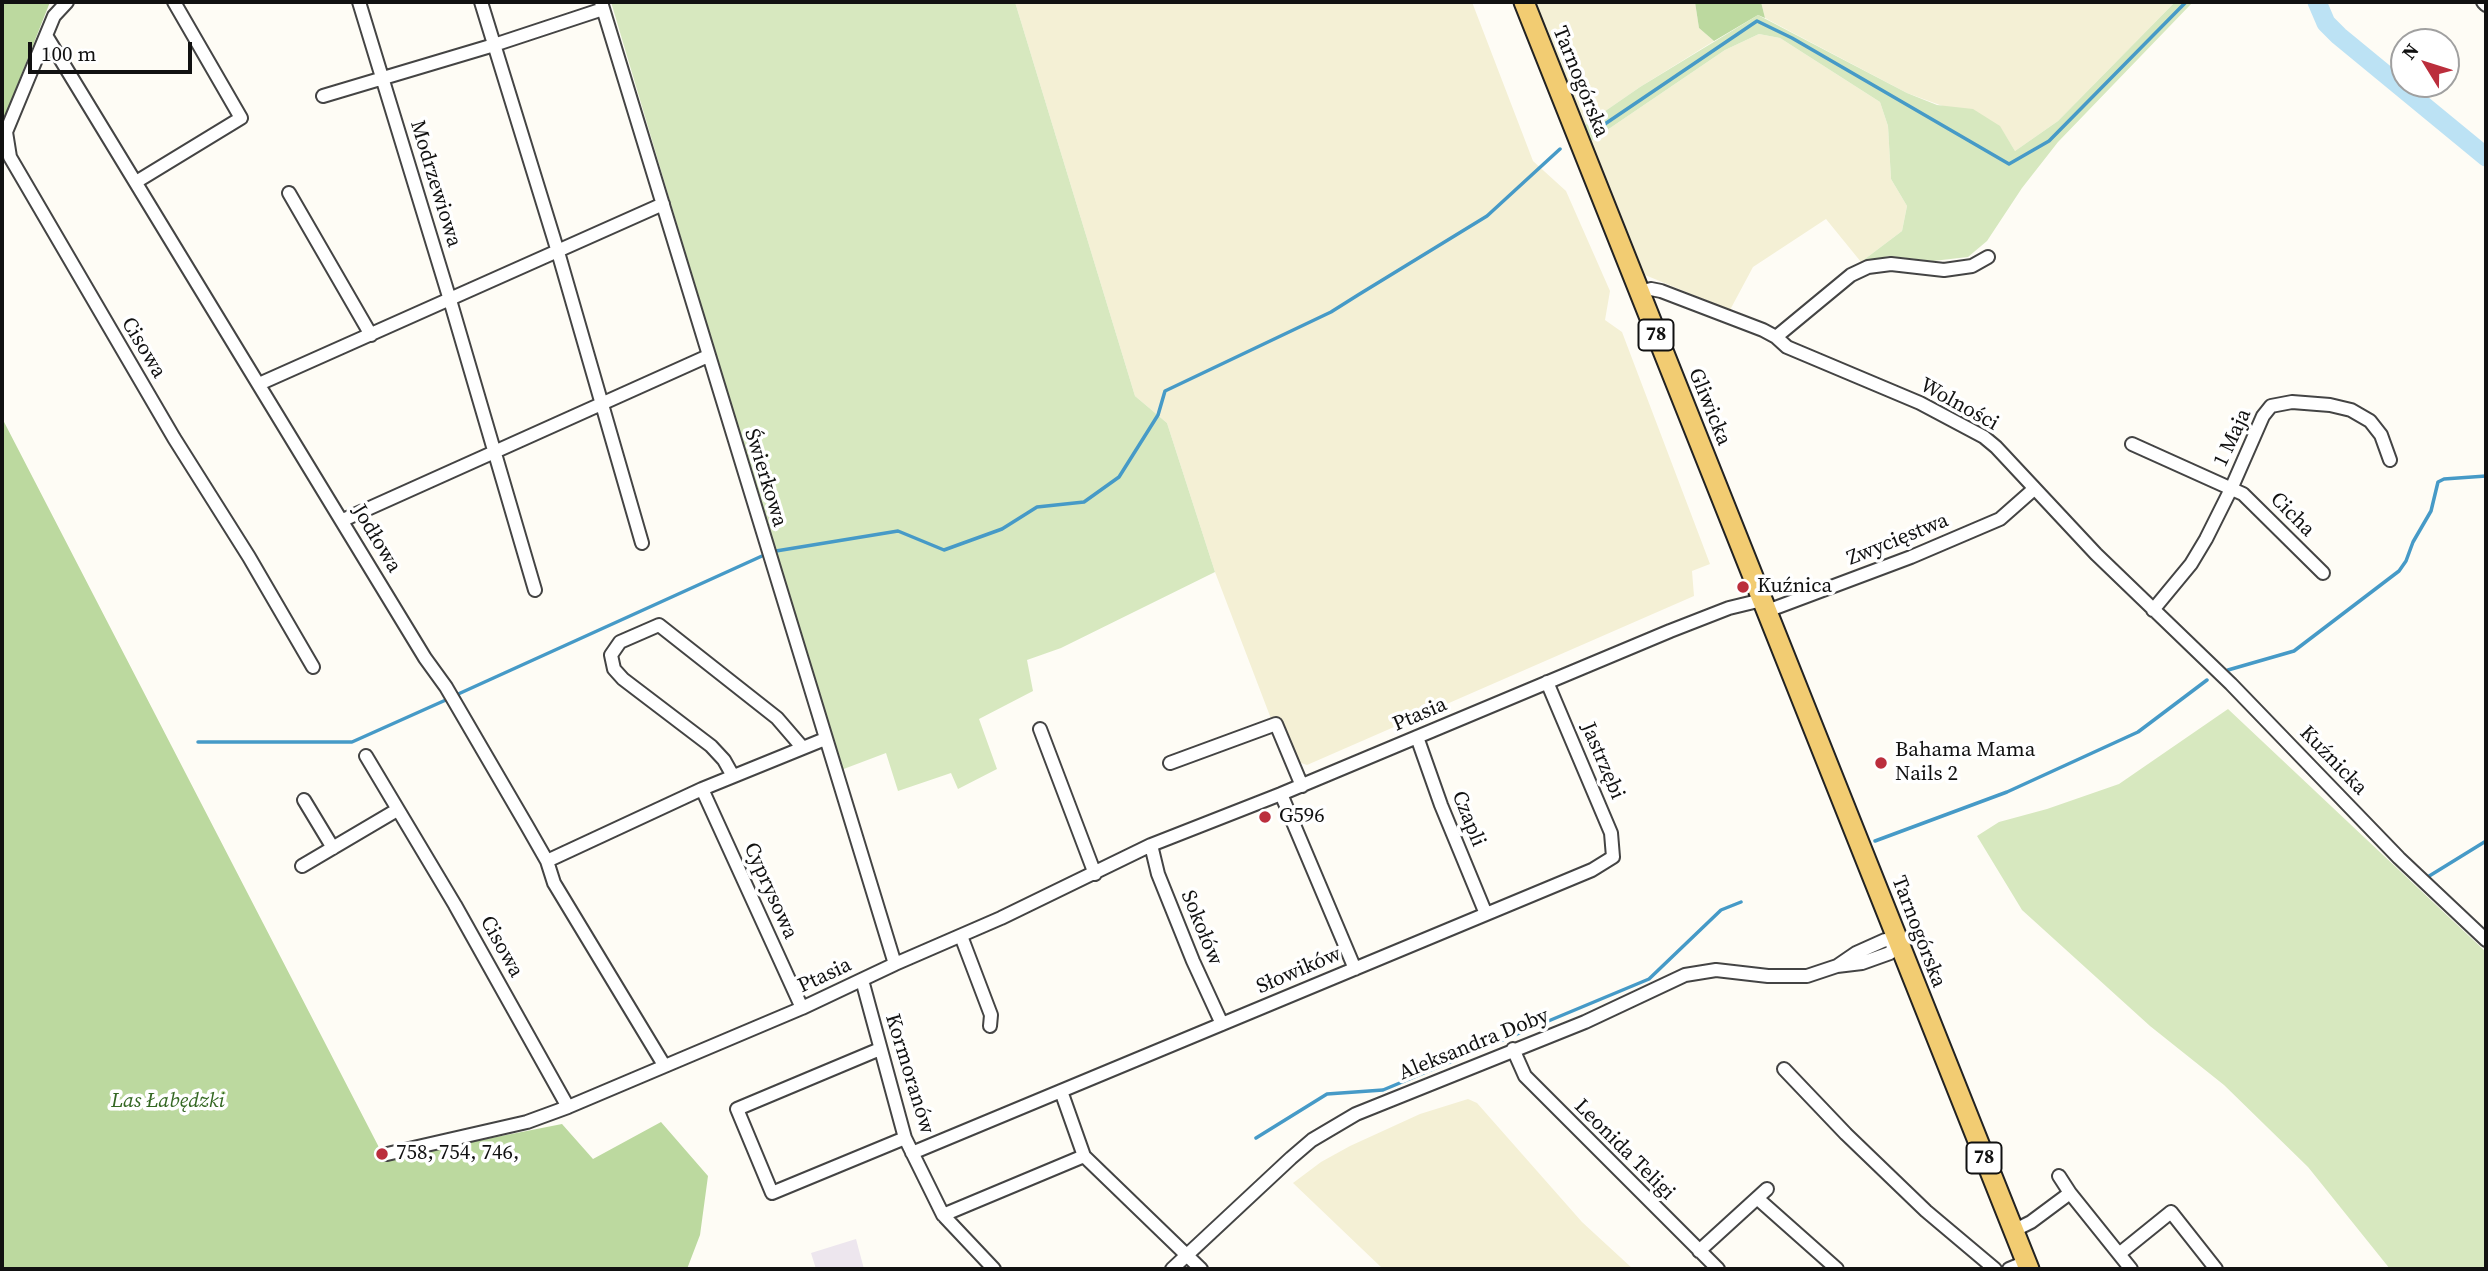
<!DOCTYPE html>
<html>
<head>
<meta charset="utf-8">
<style>
	body { margin:0 }
	#map { position:relative; width:2488px; height:1271px; overflow:hidden; background:#fefcf5; font-family:"Source Serif 4",serif }
	canvas { display:block }
	.frame { position:absolute; inset:0; border:4px solid #111; pointer-events:none }
	.north { position:absolute; left:2390px; top:28px; width:70px; height:70px; box-sizing:border-box; background:#fff; border:2px solid #a0a0a0; border-radius:50%; rotate:308deg; font-size:19px; font-weight:700; line-height:28px; text-align:center; color:#111 }
	.north::after { content:''; display:block; margin:auto; width:24px; height:32px; background:#bb2e3c; clip-path:polygon(50% 0,100% 100%,50% 72%,0 100%) }
	.scale { position:absolute; left:28px; top:42px; width:164px; height:32px; box-sizing:border-box; border:4px solid #111; border-top:0; padding-left:9px; font-size:21px; line-height:24px; white-space:nowrap; color:#111; -webkit-text-stroke:5px #fff; paint-order:stroke }
</style>
</head>
<body>
<div id="map">
<canvas width="2488" height="1271"></canvas>
<div class="frame"></div>
<div class="north">N</div>
<div class="scale">100 m</div>
</div>
<script>
const ctx = document.querySelector('canvas').getContext('2d');
ctx.lineJoin = 'round';
function fillPath(path, color) {
  ctx.fillStyle = color;
  ctx.fill(path, 'evenodd');
}
function toPath(rows) {
  const path = new Path2D();
  for (const r of rows) {
    path.moveTo(r[0], r[1]);
    for (let i = 2; i < r.length; i += 2) path.lineTo(r[i], r[i + 1]);
  }
  return path;
}
function strokePath(path, color, width, dash) {
  ctx.strokeStyle = color;
  ctx.lineWidth = width;
  ctx.lineCap = dash ? 'butt' : 'round';
  ctx.setLineDash(dash || []);
  ctx.stroke(path);
}
function drawText(font, color, halo, rows, align = 'center') {
  ctx.font = font + ' "Source Serif 4",serif';
  ctx.lineWidth = 7;
  ctx.setLineDash([]);
  ctx.textBaseline = 'middle';
  ctx.strokeStyle = halo;
  ctx.fillStyle = color;
  for (const [text, x, y, turn = 0] of rows) {
    ctx.save();
    ctx.translate(x, y);
    ctx.rotate((+turn || 0) * Math.PI / 180);
    ctx.textAlign = isNaN(turn) ? turn : align;
    if (halo) ctx.strokeText(text, 0, 0);
    ctx.fillText(text, 0, 0);
    ctx.restore();
  }
}
fillPath(toPath([
	[856,1239,864,1269,816,1269,811,1253]
]), '#ede6ee');
fillPath(toPath([
	[1015,2,1472,2,1533,161,1566,191,1610,291,1605,320,1622,332,1710,564,1692,571,1694,596,1307,765,1286,758,1215,572,1167,423,1135,396],
	[1535,2,1695,2,1699,28,1714,41,1640,87,1585,125],
	[1761,2,2175,2,2058,121,2015,151,2000,127,1907,93,1765,18],
	[1759,34,1780,38,1880,102,1888,126,1891,179,1907,206,1902,231,1861,262,1826,219,1753,267,1730,310,1645,275,1591,141,1725,50],
	[1468,1099,1477,1103,1582,1222,1633,1269,1383,1269,1293,1183,1321,1162,1350,1146,1420,1114]
]), '#f4f0d5');
fillPath(toPath([
	[611,2,1015,2,1135,396,1167,423,1215,572,1061,648,1027,660,1033,691,979,719,997,769,958,789,951,773,898,791,886,753,841,770,838,767],
	[2175,2,2193,2,2058,142,2022,188,1987,241,1968,257,1933,261,1889,256,1861,262,1902,231,1907,206,1891,179,1888,126,1880,102,1780,38,1759,34,1725,50,1591,141,1585,125,1640,87,1758,15,1907,93,1937,105,1973,109,2000,126,2015,151,2058,121],
	[2228,709,2486,952,2486,1269,2390,1269,2308,1167,2224,1085,2150,1026,2022,910,1977,836,1999,822,2047,809,2119,784]
]), '#d7e8bf');
fillPath(toPath([
	[2,2,50,2,2,124],
	[1695,2,1761,2,1765,18,1758,15,1714,41,1699,28],
	[2,418,385,1159,562,1124,593,1159,661,1122,708,1176,700,1235,687,1269,2,1269]
]), '#bcd99f');
strokePath(toPath([
	[1596,130,1757,21,1792,38,2009,164,2049,141,2186,2],
	[776,551,898,531,944,550,1002,529,1037,507,1084,502,1119,477,1158,415,1165,391,1331,312,1358,295,1487,216,1560,149],
	[2228,670,2294,651,2399,571,2406,561,2413,542,2431,511,2438,482,2444,479,2486,476],
	[456,695,762,556],
	[198,742,352,742,448,699],
	[1875,841,2007,792,2138,732,2207,680],
	[2426,878,2486,841],
	[1256,1138,1327,1094,1383,1090,1649,979,1721,910,1741,902]
]), '#469ac7', 3.5);
strokePath(toPath([
	[2317,2,2326,23,2339,36,2486,157]
]), '#bce2f4', 19);
const minor = toPath([
	[67,2,54,16,6,132,10,157,174,438,249,557,313,667],
	[359,2,450,300,535,590],
	[481,2,558,252,642,543],
	[601,2,895,964],
	[2483,2,2486,5],
	[47,37,425,658,446,687,527,826,547,861,554,883,664,1065],
	[323,96,494,45,603,9],
	[136,182,241,118,174,2],
	[289,193,371,335],
	[1639,292,1651,289,1661,291,1763,330,1776,337,1787,347,1920,403,1984,437,1996,447,2096,554,2231,684,2399,858,2486,940],
	[1776,337,1851,275,1868,267,1891,264,1944,270,1972,266,1988,257],
	[259,384,663,204],
	[2132,444,2243,494,2323,573],
	[343,520,708,356],
	[2153,610,2191,564,2206,539,2231,489,2263,416,2271,406,2292,402,2330,405,2351,410,2370,421,2381,435,2390,460],
	[1767,611,1911,557,2000,519,2034,489],
	[1040,729,1095,874],
	[1417,737,1441,805,1486,914],
	[366,756,455,905,568,1107],
	[1170,763,1276,724,1302,786],
	[733,776,724,760,711,746,623,679,614,669,611,655,620,642,659,625,777,718,802,747],
	[702,789,802,1008],
	[1281,794,1355,969],
	[304,800,333,848],
	[1151,845,1158,874,1193,961,1222,1024],
	[547,861,702,789,825,739],
	[302,866,397,810],
	[961,936,991,1015,990,1026],
	[862,980,905,1138,943,1215,994,1269],
	[880,1049,737,1109,772,1193,905,1138],
	[1513,1049,1525,1076,1718,1269],
	[1784,1069,1846,1134,1926,1211,1995,1269],
	[1061,1091,1084,1156],
	[912,1153,1592,870,1613,857,1611,833,1547,682],
	[387,1154,527,1122,568,1107,802,1008,895,964,1001,918,1151,845,1281,794,1670,631,1729,608,1762,600],
	[1084,1156,1201,1269],
	[2059,1176,2070,1193],
	[1757,1198,1837,1269],
	[943,1215,1084,1156],
	[2013,1231,2031,1222,2070,1193,2131,1269],
	[1699,1251,1767,1189],
	[2119,1254,2171,1212,2216,1269],
	[1172,1269,1291,1158,1312,1140,1356,1114,1585,1022,1685,975,1716,970,1768,976,1807,976,1837,966,1862,963,1890,953,1897,943,1885,940,1856,953,1837,966],
	[2009,1269,2026,1262]
]);
const primary = toPath([
	[1524,2,2029,1269]
]);
strokePath(minor, '#444', 16);
strokePath(primary, '#222', 23);
strokePath(minor, '#fff', 12);
strokePath(primary, '#f2cc72', 19);
for (const [x, y, r, color] of [
	[1743,587,7,"#bb2e3c"],
	[1881,763,7,"#bb2e3c"],
	[1265,817,7,"#bb2e3c"],
	[382,1154,7,"#bb2e3c"]
]) {
  const dot = new Path2D();
  dot.arc(x, y, r, 0, 2 * Math.PI);
  ctx.fillStyle = color;
  ctx.fill(dot);
  strokePath(dot, '#fff', 2.5);
}
for (const [x, y, w] of [
	[1656,335,35],
	[1984,1158,35]
]) {
  const box = new Path2D();
  box.roundRect(x - w / 2, y - 15.5, w, 31, 5);
  ctx.fillStyle = '#fff';
  ctx.fill(box);
  strokePath(box, '#111', 2);
}
drawText('bold 19px', '#111', null, [
	["78",1656,335],
	["78",1984,1158]
]);
drawText('21px', '#111', '#fff', [
	["Tarnogórska",1580,82,68],
	["Modrzewiowa",435,184,73],
	["Cisowa",143,348,59],
	["Wolności",1959,405,29],
	["Gliwicka",1709,407,68],
	["1 Maja",2233,438,-65],
	["Świerkowa",765,478,73],
	["Cicha",2292,515,45],
	["Jodłowa",376,539,59],
	["Zwycięstwa",1898,540,-22],
	["Ptasia",1420,715,-23],
	["Jastrzębi",1602,761,67],
	["Kuźnicka",2333,761,46],
	["Czapli",1468,819,68],
	["Cyprysowa",770,891,66],
	["Sokołów",1201,928,68],
	["Tarnogórska",1918,932,69],
	["Cisowa",501,947,61],
	["Słowików",1299,971,-23],
	["Ptasia",825,976,-25],
	["Aleksandra Doby",1474,1045,-22],
	["Kormoranów",909,1074,73],
	["Leonida Teligi",1624,1150,45]
]);
drawText('21px', '#111', '#fff', [
	["Kuźnica",1757,587],
	["Bahama Mama",1895,751],
	["Nails 2",1895,775],
	["G596",1279,817],
	["758, 754, 746,",396,1154]
], 'left');
drawText('italic 21px', '#346723', '#fff', [
	["Las Łabędzki",168,1102]
]);
</script>
</body>
</html>
